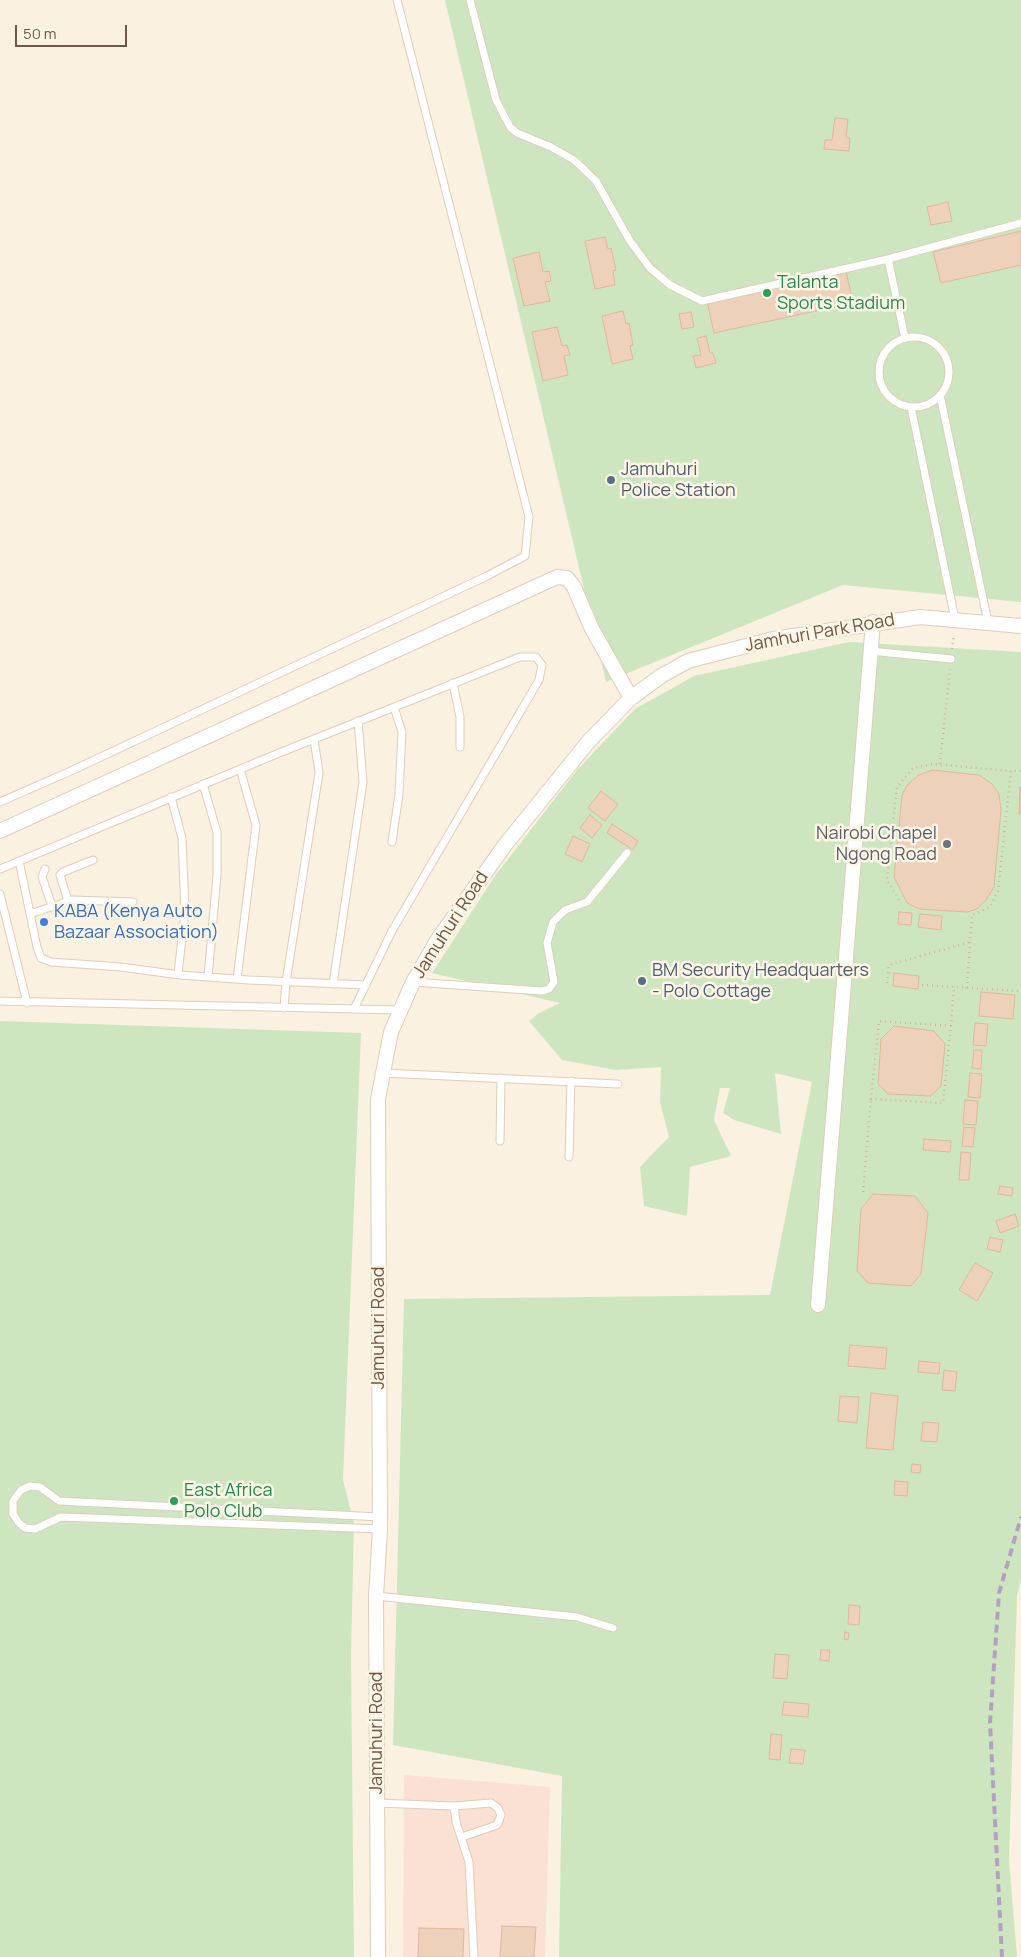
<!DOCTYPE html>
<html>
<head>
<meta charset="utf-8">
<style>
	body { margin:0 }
	#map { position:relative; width:1021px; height:1957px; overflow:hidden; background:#faf1e0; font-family:Manrope,sans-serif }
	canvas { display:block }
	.scale { position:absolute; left:15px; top:25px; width:112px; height:22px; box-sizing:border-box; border:2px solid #6f584a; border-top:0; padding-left:6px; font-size:15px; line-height:18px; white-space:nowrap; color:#6f584a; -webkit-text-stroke:4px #fef5e6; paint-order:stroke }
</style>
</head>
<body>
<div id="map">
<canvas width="1021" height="1957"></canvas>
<div class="scale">50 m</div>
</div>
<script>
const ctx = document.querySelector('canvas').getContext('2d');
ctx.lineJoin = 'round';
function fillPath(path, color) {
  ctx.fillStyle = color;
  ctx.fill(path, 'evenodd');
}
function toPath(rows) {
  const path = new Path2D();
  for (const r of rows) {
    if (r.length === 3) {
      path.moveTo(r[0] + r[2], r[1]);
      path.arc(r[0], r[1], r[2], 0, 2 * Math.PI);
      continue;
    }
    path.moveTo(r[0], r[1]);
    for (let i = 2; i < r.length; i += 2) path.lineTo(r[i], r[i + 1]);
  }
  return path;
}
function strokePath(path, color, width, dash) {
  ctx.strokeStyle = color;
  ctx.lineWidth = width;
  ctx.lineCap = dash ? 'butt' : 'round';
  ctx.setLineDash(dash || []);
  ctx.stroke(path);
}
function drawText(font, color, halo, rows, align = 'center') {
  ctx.font = font + ' Manrope,sans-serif';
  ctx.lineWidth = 5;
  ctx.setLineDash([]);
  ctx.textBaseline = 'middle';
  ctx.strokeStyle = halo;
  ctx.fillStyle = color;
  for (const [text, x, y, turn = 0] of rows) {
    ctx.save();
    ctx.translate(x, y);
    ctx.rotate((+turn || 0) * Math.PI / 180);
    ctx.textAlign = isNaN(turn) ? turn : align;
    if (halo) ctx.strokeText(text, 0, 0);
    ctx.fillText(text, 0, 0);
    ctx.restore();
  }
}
fillPath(toPath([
	[404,1775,550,1787,545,1957,403,1957]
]), '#fae1d4');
fillPath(toPath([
	[445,0,1021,0,1021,602,843,585,606,682],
	[849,642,1021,652,1021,1579,1017,1596,1009,1860,1017,1957,559,1957,562,1776,393,1745,404,1299,770,1295,812,1082,775,1073,781,1134,734,1120,723,1113,730,1088,720,1088,714,1120,731,1156,690,1167,687,1216,644,1206,640,1167,669,1137,660,1102,661,1067,616,1070,562,1060,529,1021,539,1013,560,1003,432,973,495,876,577,770,635,709,694,676],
	[0,1021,361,1033,343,1480,354,1523,351,1656,354,1957,0,1957]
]), '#cee6c0');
const building = toPath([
	[835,118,848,119,846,137,850,138,849,151,824,149,825,140,832,140,835,118],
	[948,202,952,221,931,225,927,207,948,202],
	[1021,231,1021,265,941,283,933,252,1021,231],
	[605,237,608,249,611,248,616,270,613,271,615,285,595,289,585,241,605,237],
	[539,252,543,272,549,271,551,281,545,282,550,301,524,306,513,258,539,252],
	[846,271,853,303,714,333,707,301,846,271],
	[623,311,626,324,629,323,633,345,630,346,633,359,612,364,602,316,623,311],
	[691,312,694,327,682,329,679,314,691,312],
	[557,327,562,346,567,345,570,355,564,356,568,375,543,381,532,332,557,327],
	[706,336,710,353,713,353,716,363,696,368,693,356,701,355,697,338,706,336],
	[932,770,979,775,992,784,999,794,1001,810,994,887,986,900,977,909,967,912,919,909,907,903,894,877,902,795,908,784,919,775,932,770],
	[1020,787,1021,787,1021,814,1019,814,1020,787],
	[601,791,618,804,605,821,588,808,601,791],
	[590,815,602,825,592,838,580,828,590,815],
	[612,824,638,841,633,850,607,833,612,824],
	[573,836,590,844,582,862,565,854,573,836],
	[899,912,912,913,911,925,898,924,899,912],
	[920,914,942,916,941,930,918,927,920,914],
	[894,973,919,976,918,989,893,986,894,973],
	[981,992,1015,995,1013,1019,979,1016,981,992],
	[975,1023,988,1024,986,1046,973,1045,975,1023],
	[894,1026,934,1031,945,1044,941,1086,931,1096,888,1094,878,1084,881,1039,894,1026],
	[974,1050,982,1050,981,1069,972,1068,974,1050],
	[970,1073,982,1074,980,1098,968,1097,970,1073],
	[965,1100,978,1101,976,1125,963,1124,965,1100],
	[964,1127,975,1128,973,1147,962,1146,964,1127],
	[924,1139,951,1141,950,1152,923,1150,924,1139],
	[961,1152,971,1153,969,1180,959,1180,961,1152],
	[1000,1186,1013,1188,1012,1196,998,1194,1000,1186],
	[873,1194,915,1196,928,1213,921,1274,911,1286,868,1283,857,1271,861,1209,873,1194],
	[1015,1214,1019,1226,1000,1233,996,1221,1015,1214],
	[990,1237,1003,1240,1000,1252,987,1249,990,1237],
	[975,1263,993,1273,977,1301,959,1290,975,1263],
	[850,1345,887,1348,885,1369,848,1366,850,1345],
	[919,1361,940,1363,939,1374,918,1372,919,1361],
	[944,1370,957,1372,955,1391,942,1390,944,1370],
	[871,1393,898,1396,893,1450,866,1448,871,1393],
	[840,1396,859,1397,857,1423,838,1421,840,1396],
	[923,1422,939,1423,937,1442,921,1441,923,1422],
	[912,1464,921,1465,920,1473,911,1472,912,1464],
	[895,1481,908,1482,907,1496,894,1495,895,1481],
	[849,1605,860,1606,859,1625,848,1624,849,1605],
	[845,1632,849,1633,848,1640,844,1639,845,1632],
	[821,1650,830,1650,829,1661,820,1660,821,1650],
	[775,1654,789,1655,787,1679,773,1678,775,1654],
	[784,1702,809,1704,808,1717,782,1715,784,1702],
	[771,1734,782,1735,780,1760,769,1759,771,1734],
	[791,1749,805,1750,803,1764,789,1763,791,1749],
	[502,1926,536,1927,534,1957,500,1957,502,1926],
	[419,1928,464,1929,463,1957,418,1957,419,1928]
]);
fillPath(building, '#edd1ba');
strokePath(building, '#dfb89b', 1);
const lane = toPath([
	[470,0,496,100,510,127,517,133,551,147,574,160,596,181,630,241,650,268,670,285,702,301,888,259,1021,223],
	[888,259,905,338],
	[914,372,35],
	[940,395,988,622],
	[911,407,955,619],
	[870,651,951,659],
	[453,683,460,717,460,747],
	[203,784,217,832,217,875,208,977],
	[171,797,182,838,185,911,178,974],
	[0,802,73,770,487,576,525,556,529,517,397,0],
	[392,842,399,794,402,732,394,707],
	[19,861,37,947,41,958,51,962,121,967,180,975,249,980,366,985],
	[0,869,279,753,520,657,536,657,542,665,539,680,392,931,354,1009],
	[45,869,42,877,52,906],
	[0,894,27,1003],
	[68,901,60,875,63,872,93,860],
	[30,914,72,900,133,902],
	[237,979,256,825,240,769],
	[413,982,542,991,549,989,554,982,547,943,553,922,565,910,587,902,627,853],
	[333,984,363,782,358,721],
	[0,1001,401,1010],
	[284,1008,286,982,319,773,314,739],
	[383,1073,618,1084],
	[500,1141,501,1078],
	[569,1157,571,1081],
	[380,1529,61,1517,35,1529,25,1528,19,1523,13,1514,13,1501,21,1490,30,1486,40,1487,59,1501,380,1517],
	[376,1596,577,1617,613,1628],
	[377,1803,454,1806,456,1822,469,1862,474,1957],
	[454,1806,491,1803,498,1808,501,1815,497,1825,462,1837]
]);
const street = toPath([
	[631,698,661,676,688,661,773,639,920,617,1021,626],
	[0,831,557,577,567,578,574,587,592,629,631,698,589,741,505,845,438,939,413,982,391,1032,383,1073,378,1099,380,1529,376,1596,378,1957],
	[818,1305,873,622]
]);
strokePath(lane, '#ddcebd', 9);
strokePath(street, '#ddcebd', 16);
strokePath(toPath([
	[952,649,954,634],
	[940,764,950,669],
	[899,900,887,880,897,787,913,768,933,764,1011,771],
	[887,983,889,965,970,942],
	[922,985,1021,991],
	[967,988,972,915,990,907,998,891,1011,771,1021,771],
	[951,1026,879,1021,871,1099,943,1103,951,1026,954,987],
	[863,1192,871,1099]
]), '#d1b49e', 2.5, [1, 4]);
strokePath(lane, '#fff', 7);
strokePath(street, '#fff', 14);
strokePath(toPath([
	[1002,1957,990,1723,999,1593,1021,1517]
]), '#b4a1c1', 4, [8, 5]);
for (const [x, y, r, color] of [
	[767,293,5,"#2e9e5b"],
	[611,480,5,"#5c6f8a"],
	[947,844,5,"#6b7280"],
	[44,922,5,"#3f7fe0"],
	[642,981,5,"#5c6f8a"],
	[174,1501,5,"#2e9e5b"]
]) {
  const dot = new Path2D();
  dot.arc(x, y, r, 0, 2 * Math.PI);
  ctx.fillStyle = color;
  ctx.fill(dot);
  strokePath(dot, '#fef5e6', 2);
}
drawText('18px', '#27864d', '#fef5e6', [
	["Talanta",777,283],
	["Sports Stadium",777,304],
	["East Africa",184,1491],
	["Polo Club",184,1512]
], 'left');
drawText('18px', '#4e5e75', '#fef5e6', [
	["Jamuhuri",621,470],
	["Police Station",621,491],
	["BM Security Headquarters",652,971],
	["- Polo Cottage",652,992]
], 'left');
drawText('18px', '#6f584a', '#fef5e6', [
	["Jamhuri Park Road",820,633,-10],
	["Jamuhuri Road",451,925,-57],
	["Jamuhuri Road",379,1328,-90],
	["Jamuhuri Road",377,1733,-90]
]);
drawText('18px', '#5b616d', '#fef5e6', [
	["Nairobi Chapel",937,834],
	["Ngong Road",937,855]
], 'right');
drawText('18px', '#366cbe', '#fef5e6', [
	["KABA (Kenya Auto",54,912],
	["Bazaar Association)",54,933]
], 'left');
</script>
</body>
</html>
